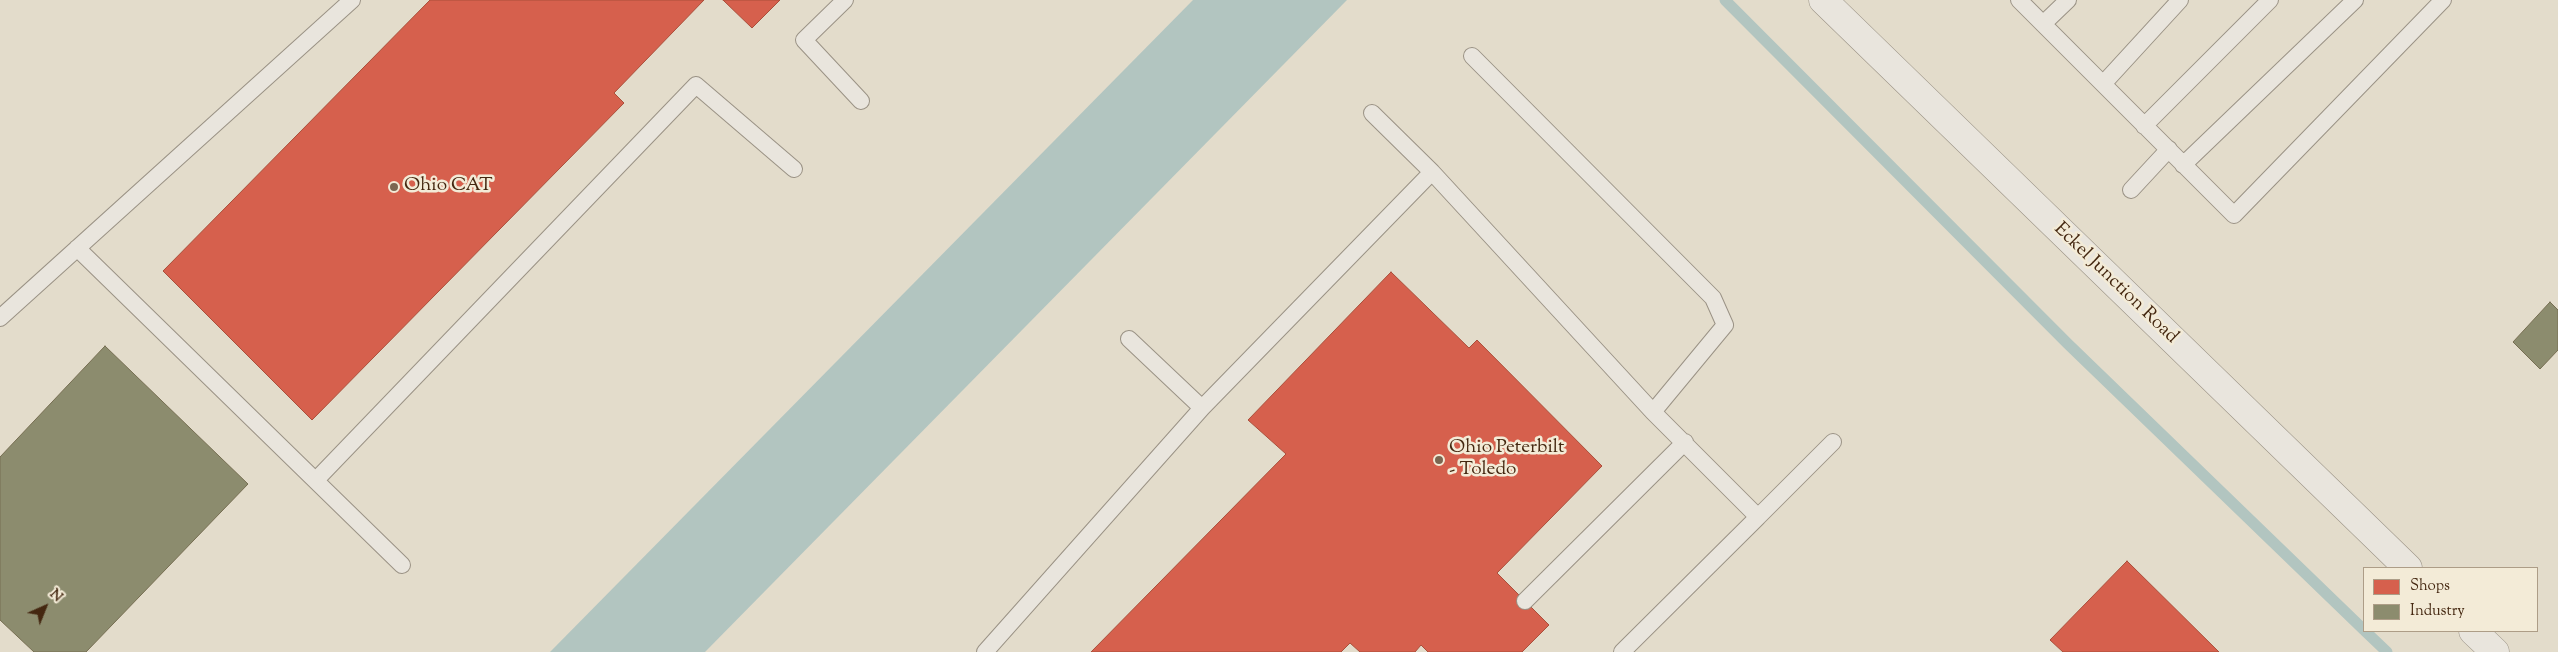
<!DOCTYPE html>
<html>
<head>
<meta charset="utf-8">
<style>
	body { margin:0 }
	#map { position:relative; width:2558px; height:652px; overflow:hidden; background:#e3dccb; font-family:"Sorts Mill Goudy",serif }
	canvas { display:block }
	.legend { position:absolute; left:2363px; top:567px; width:175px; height:65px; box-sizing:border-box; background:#f3ebd7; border:1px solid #ad9d87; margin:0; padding:6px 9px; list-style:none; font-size:15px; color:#442710 }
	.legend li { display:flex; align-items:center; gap:10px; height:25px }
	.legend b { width:25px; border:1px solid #ad9d87 }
	.north { position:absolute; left:20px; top:582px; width:50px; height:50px; -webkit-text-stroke:4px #f3ebd7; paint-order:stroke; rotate:44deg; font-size:14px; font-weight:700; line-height:20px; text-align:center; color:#442710 }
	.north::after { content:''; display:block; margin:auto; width:18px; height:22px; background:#442710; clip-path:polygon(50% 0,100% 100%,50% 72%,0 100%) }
</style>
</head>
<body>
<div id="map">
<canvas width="2558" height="652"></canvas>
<ul class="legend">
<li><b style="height:14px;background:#d6604d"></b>Shops</li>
<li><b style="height:14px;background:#8c8c6e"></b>Industry</li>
</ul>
<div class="north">N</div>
</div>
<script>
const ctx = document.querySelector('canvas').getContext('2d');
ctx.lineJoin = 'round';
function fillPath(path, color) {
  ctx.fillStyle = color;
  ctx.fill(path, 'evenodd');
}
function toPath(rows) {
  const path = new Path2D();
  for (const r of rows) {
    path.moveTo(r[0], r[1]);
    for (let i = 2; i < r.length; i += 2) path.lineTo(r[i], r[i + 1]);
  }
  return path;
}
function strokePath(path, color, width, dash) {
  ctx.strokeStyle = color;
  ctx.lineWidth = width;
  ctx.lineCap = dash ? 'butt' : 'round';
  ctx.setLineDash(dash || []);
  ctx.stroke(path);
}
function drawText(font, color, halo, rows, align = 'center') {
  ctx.font = font + ' "Sorts Mill Goudy",serif';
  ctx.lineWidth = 5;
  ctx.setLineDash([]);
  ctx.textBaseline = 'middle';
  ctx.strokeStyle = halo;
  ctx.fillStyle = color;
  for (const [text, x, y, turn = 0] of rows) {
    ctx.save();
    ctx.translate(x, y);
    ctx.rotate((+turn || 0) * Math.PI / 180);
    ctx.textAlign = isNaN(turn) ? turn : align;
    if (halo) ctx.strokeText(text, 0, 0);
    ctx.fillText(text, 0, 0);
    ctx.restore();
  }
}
fillPath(toPath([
	[1193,0,1347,0,705,652,550,652]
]), '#b2c5c0');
const shops = toPath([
	[430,0,704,0,614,93,624,103,312,420,163,271,430,0],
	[723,0,780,0,752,28,723,0],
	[1391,272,1469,348,1477,340,1602,466,1497,573,1549,625,1522,652,1428,652,1421,645,1415,652,1360,652,1350,643,1341,652,1091,652,1286,454,1248,420,1391,272],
	[2127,561,2219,652,2063,652,2050,640,2127,561]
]);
fillPath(shops, '#d6604d');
strokePath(shops, '#aa4f3b', 1);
const industry = toPath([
	[2550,302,2558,310,2558,350,2540,369,2513,342,2550,302],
	[105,346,248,484,86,652,34,652,0,620,0,457,105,346]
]);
fillPath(industry, '#8c8c6e');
strokePath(industry, '#766e52', 1);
strokePath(toPath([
	[1725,0,2068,344,2364,630],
	[2365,631,2387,652]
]), '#b2c5c0', 11);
const service = toPath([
	[845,0,804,40,861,101],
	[2019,0,2103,84,2180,0],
	[2043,24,2068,0],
	[1472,56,1713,298,1725,325,1653,412],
	[2103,84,2234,215,2443,0],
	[1372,113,1432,172,1653,412,1758,517,1622,652],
	[2144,126,2270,0],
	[2183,165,2355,0],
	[2131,190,2169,149],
	[77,248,402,565],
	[0,318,352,0],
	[1129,339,1202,408,1432,172],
	[316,480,696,85,794,169],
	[1758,517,1833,442],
	[1525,601,1685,442],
	[985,652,1202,408]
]);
const tertiary = toPath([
	[1823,0,2408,568],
	[2473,631,2495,652]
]);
strokePath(service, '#9a9285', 18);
strokePath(tertiary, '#9a9285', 29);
strokePath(service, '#e9e5dd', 16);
strokePath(tertiary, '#e9e5dd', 28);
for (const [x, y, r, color] of [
	[394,187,5,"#7c6651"],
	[1439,460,5,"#7c6651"]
]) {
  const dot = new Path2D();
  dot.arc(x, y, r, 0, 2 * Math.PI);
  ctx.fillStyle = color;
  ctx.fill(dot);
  strokePath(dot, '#f3ebd7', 2);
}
drawText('19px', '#442710', '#f3ebd7', [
	["Ohio CAT",404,187],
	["Ohio Peterbilt",1449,449],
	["- Toledo",1449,471]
], 'left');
drawText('19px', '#442710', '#f3ebd7', [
	["Eckel Junction Road",2115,284,44]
]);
</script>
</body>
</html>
